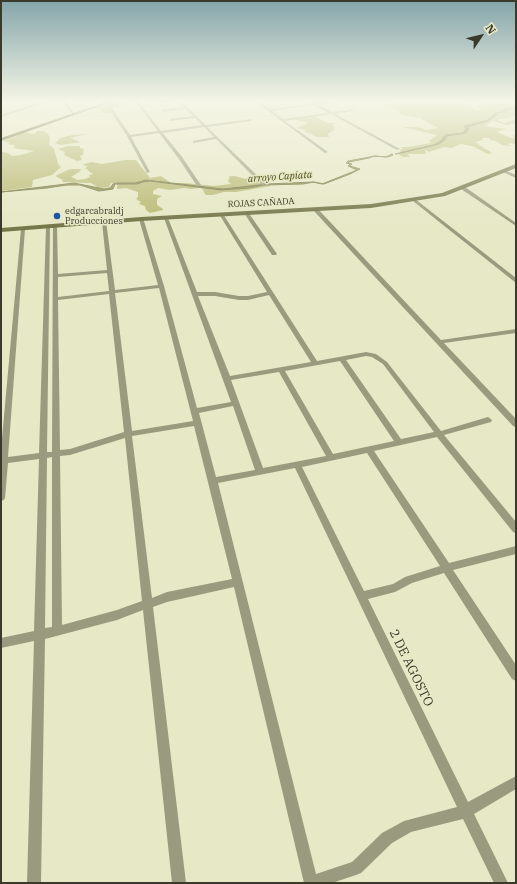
<!DOCTYPE html>
<html>
<head>
<meta charset="utf-8">
<style>
	body { margin:0 }
	#map { position:relative; width:517px; height:884px; overflow:hidden; background:#e7e8c6; font-family:"IBM Plex Serif",serif }
	canvas { display:block }
	.frame { position:absolute; inset:0; border:2px solid #39392c; pointer-events:none }
	.north { position:absolute; left:461px; top:16px; width:40px; height:40px; -webkit-text-stroke:3px #e7e8c6; paint-order:stroke; rotate:55deg; font-size:11px; font-weight:700; line-height:16px; text-align:center; color:#39392c }
	.north::after { content:''; display:block; margin:auto; width:14px; height:18px; background:#39392c; clip-path:polygon(50% 0,100% 100%,50% 72%,0 100%) }
</style>
</head>
<body>
<div id="map">
<canvas width="517" height="884"></canvas>
<div class="frame"></div>
<div class="north">N</div>
</div>
<script>
const ctx = document.querySelector('canvas').getContext('2d');
ctx.lineJoin = 'round';
function fillPath(path, color) {
  ctx.fillStyle = color;
  ctx.fill(path, 'evenodd');
}
function toPath(rows) {
  const path = new Path2D();
  for (const r of rows) {
    path.moveTo(r[0], r[1]);
    for (let i = 2; i < r.length; i += 2) path.lineTo(r[i], r[i + 1]);
  }
  return path;
}
function strokePath(path, color, width, dash) {
  ctx.strokeStyle = color;
  ctx.lineWidth = width;
  ctx.lineCap = dash ? 'butt' : 'round';
  ctx.setLineDash(dash || []);
  ctx.stroke(path);
}
function drawText(font, color, halo, rows, align = 'center') {
  ctx.font = font + ' "IBM Plex Serif",serif';
  ctx.lineWidth = 3;
  ctx.setLineDash([]);
  ctx.textBaseline = 'middle';
  ctx.strokeStyle = halo;
  ctx.fillStyle = color;
  for (const [text, x, y, turn = 0] of rows) {
    ctx.save();
    ctx.translate(x, y);
    ctx.rotate((+turn || 0) * Math.PI / 180);
    ctx.textAlign = isNaN(turn) ? turn : align;
    if (halo) ctx.strokeText(text, 0, 0);
    ctx.fillText(text, 0, 0);
    ctx.restore();
  }
}
fillPath(toPath([
	[117,100,126,101,124,102,125,104,118,107,113,107,111,109,113,112,112,113,103,113,99,110,92,108,109,104,109,102],
	[410,100,454,100,454,102,471,105,475,109,473,111,480,110,481,109,476,106,488,102,496,102,506,104,507,102,516,102,516,116,497,120,504,123,516,119,516,123,507,125,493,121,485,126,506,129,497,132,511,138,515,138,511,135,516,136,516,145,511,143,507,144,512,146,502,145,496,141,490,140,489,138,482,138,483,140,475,142,492,153,488,154,472,146,461,144,451,148,444,147,429,152,425,150,426,154,407,154,410,157,403,157,398,154,401,153,400,150,403,149,401,147,409,147,431,143,429,141,437,135,402,127,417,127,427,130,438,128,420,118,402,115,398,111,383,104,396,104,399,102],
	[315,116,327,123,335,123,332,125,334,126,334,130,328,134,329,137,317,137,306,132,305,130,297,128,308,123,293,119],
	[36,131,44,131,48,134,50,138,49,145,54,148,58,164,61,167,52,175,33,180,32,187,1,191,1,152,8,153,12,156,21,155,34,151,13,148,15,147,14,145,6,144,11,143,3,141,16,136,18,133,25,132,32,134,36,133],
	[88,134,70,138,81,142,61,145,55,143,60,138,72,135],
	[68,146,80,146,80,148,84,149,83,152,84,154,80,156,82,160,77,161,66,156,64,155,65,152,58,149],
	[126,160,136,160,150,178,161,176,171,183,185,183,214,186,231,184,228,181,230,176,235,176,245,179,249,177,258,177,271,186,236,192,224,192,213,195,206,195,203,191,204,190,200,188,191,189,184,188,170,190,158,188,153,191,153,194,162,196,157,199,157,205,163,209,163,210,150,213,146,210,145,206,139,204,141,202,136,199,138,197,138,192,126,188,117,189,117,184,111,183,109,187,99,188,91,183,63,182,62,181,63,180,55,176,70,169,79,169,82,170,71,177,78,180,85,179,90,177,89,175,93,174,87,170,88,169,85,169,87,166,83,165,84,164,92,162,102,164]
]), '#baba75');
const water = toPath([
	[506,108,516,108,507,110,505,112,497,113,497,115,488,121,467,127,469,129,466,133,447,136,445,140,439,144,396,154,395,154,434,145,441,141,445,135,463,133,466,129,464,126,485,121,491,118,495,113,502,112,506,108],
	[392,154,393,155,388,157,374,156,369,158,349,162,348,163,352,164,350,166,360,169,350,174,324,184,314,182,303,184,264,185,249,188,221,190,150,181,143,182,137,184,115,184,113,189,99,191,80,185,67,185,47,188,1,192,74,183,104,189,110,188,113,184,117,183,135,183,146,180,223,189,267,184,313,182,322,184,357,170,348,166,350,164,346,163,348,161,375,156,386,157,392,154]
]);
fillPath(water, '#8f8f4c');
strokePath(water, '#757542', 1);
fillPath(toPath([
	[48,100,53,100,1,117,1,115,48,100],
	[61,100,64,100,75,115,73,115,61,100],
	[134,100,137,100,161,131,202,125,195,118,169,121,170,119,193,116,185,109,162,112,163,110,184,107,177,101,159,103,160,101,180,100,206,125,252,119,251,121,207,127,266,184,262,185,216,139,193,143,193,141,214,137,204,127,163,133,182,157,201,185,201,186,197,186,179,159,159,133,131,137,150,172,147,173,127,136,105,103,108,102,130,135,158,131,134,100],
	[253,100,257,100,270,109,312,104,306,100,309,100,315,103,341,100,340,102,318,105,332,112,354,109,353,111,335,114,400,149,397,150,331,114,285,121,328,152,325,153,253,100],
	[314,105,328,113,283,119,272,111,314,105],
	[504,170,516,175,516,178,503,172,504,170],
	[461,187,465,187,516,223,516,226,461,189,461,187],
	[415,199,516,278,516,283,413,201,413,199,415,199],
	[313,208,317,208,441,340,516,329,516,333,444,343,516,419,516,427,513,426,313,210,313,208],
	[244,212,248,212,277,254,276,255,272,255,244,213,244,212],
	[219,213,223,214,317,361,366,352,376,354,387,362,441,431,488,417,492,420,491,422,444,435,516,522,516,533,513,532,437,437,374,451,449,563,516,546,516,554,453,570,516,665,516,681,512,679,444,573,412,583,395,592,368,599,468,802,516,776,516,789,474,814,508,883,494,883,463,819,411,832,392,843,361,873,356,875,332,883,304,883,234,587,167,602,153,607,186,883,172,883,143,610,117,620,45,639,41,883,27,883,34,641,1,648,1,638,34,631,39,459,8,463,5,498,4,500,1,501,1,449,21,229,23,228,25,229,8,457,39,453,46,226,50,227,47,452,52,452,53,225,57,226,58,274,107,270,102,222,106,221,115,290,158,285,139,219,143,218,164,286,197,408,231,402,164,218,166,217,168,218,197,292,215,292,239,296,248,296,267,292,219,214,219,213],
	[107,273,109,291,58,297,58,277,107,273],
	[159,288,193,421,132,431,115,293,159,288],
	[109,294,124,432,70,449,60,450,58,300,109,294],
	[269,295,311,362,230,376,198,296,215,296,239,300,248,300,269,295],
	[366,356,372,357,383,364,434,432,401,439,346,360,366,356],
	[340,361,394,441,333,454,285,371,340,361],
	[279,372,326,456,263,468,231,380,279,372],
	[233,406,255,470,216,477,199,413,233,406],
	[194,426,232,579,167,592,152,598,132,436,194,426],
	[125,438,142,601,117,610,62,625,60,456,70,455,125,438],
	[367,453,440,566,405,577,393,584,364,591,302,467,367,453],
	[52,457,52,627,45,628,47,458,52,457],
	[295,468,457,807,404,821,382,833,352,862,316,874,218,483,295,468]
]), '#9a9b7e');
fillPath(toPath([
	[516,164,516,168,445,196,371,208,141,221,1,232,1,228,141,217,371,204,442,193,516,164]
]), '#77774c');
fillPath(toPath([
	[112,100,117,100,1,141,1,138,112,100]
]), '#5e5d26');
const sky = ctx.createLinearGradient(0, 0, 0, 224);
sky.addColorStop(0, '#84a5aa');
sky.addColorStop(0.45, '#f4f5e5');
sky.addColorStop(1, '#f4f5e500');
ctx.fillStyle = sky;
ctx.fillRect(0, 0, 517, 224);
for (const [x, y, r, color] of [
	[57,216,4,"#1d55a7"]
]) {
  const dot = new Path2D();
  dot.arc(x, y, r, 0, 2 * Math.PI);
  ctx.fillStyle = color;
  ctx.fill(dot);
  strokePath(dot, '#e7e8c6', 1.5);
}
drawText('9px', '#39392c', '#e7e8c6', [
	["ROJAS CAÑADA",261,203,-3]
]);
drawText('9px', '#39392c', '#e7e8c6', [
	["edgarcabraldj",65,211],
	["Producciones",65,221]
], 'left');
drawText('italic 10px', '#4c4b17', '#e7e8c6', [
	["arroyo Capiata",280,177,-4]
]);
drawText('13px', '#39392c', '#e7e8c6', [
	["2 DE AGOSTO",411,668,64]
]);
</script>
</body>
</html>
